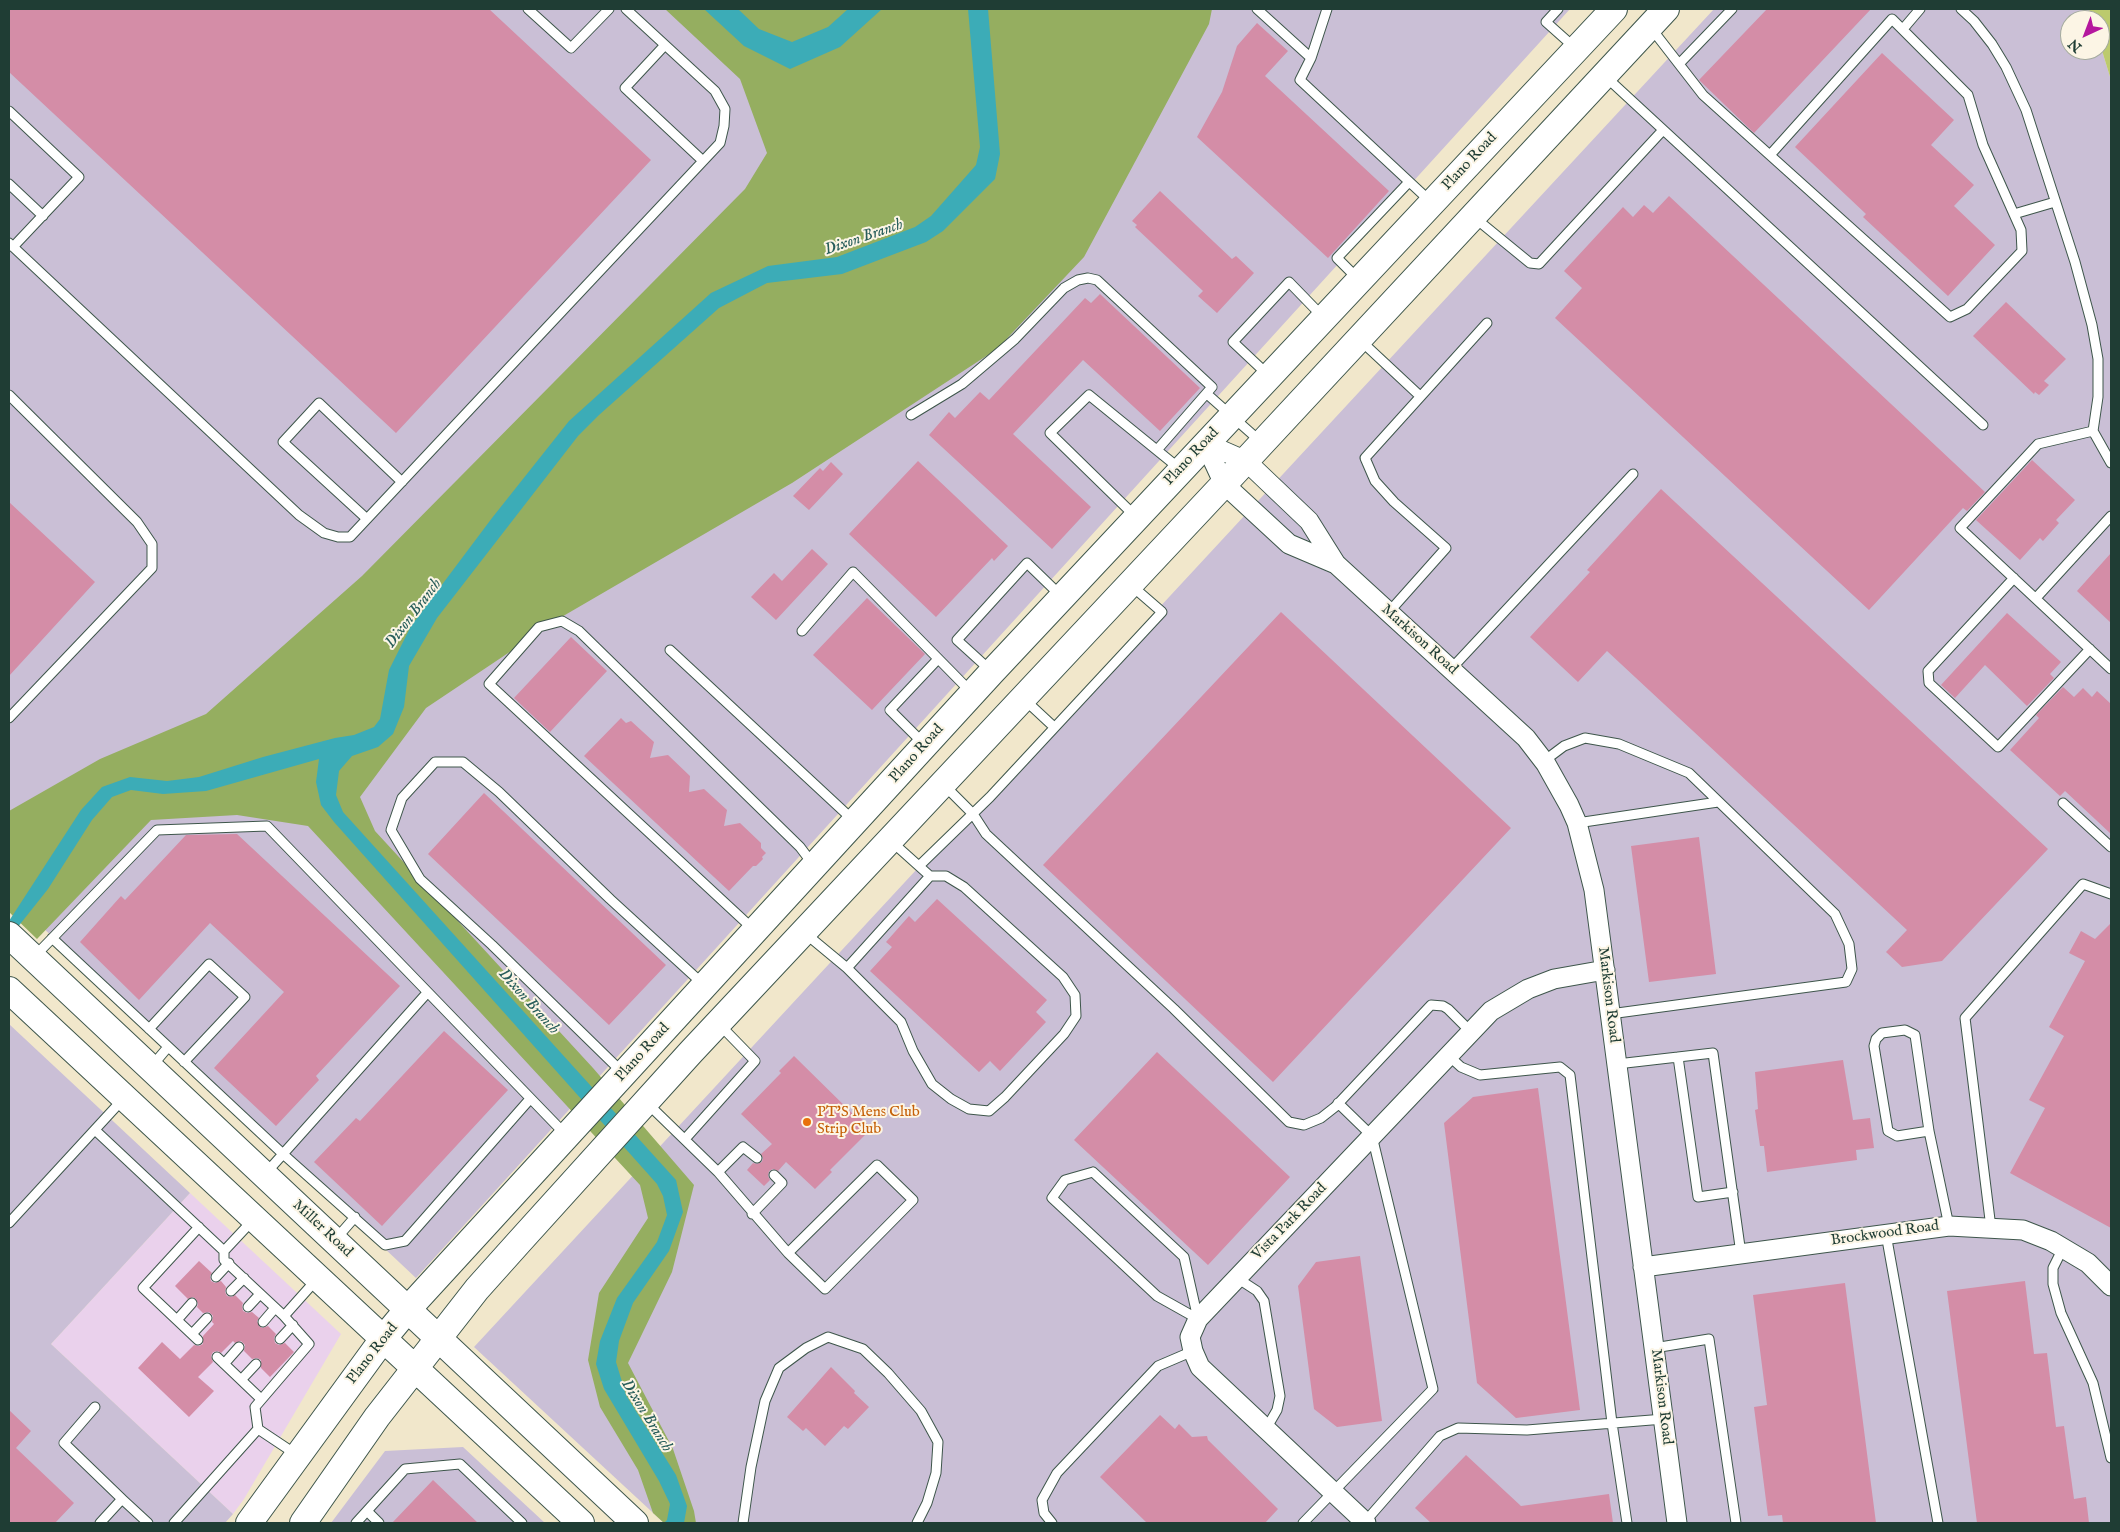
<!DOCTYPE html>
<html>
<head>
<meta charset="utf-8">
<style>
	body { margin:0 }
	#map { position:relative; width:2120px; height:1532px; overflow:hidden; background:#f1e7cb; font-family:"IM FELL English",serif }
	canvas { display:block }
	.frame { position:absolute; inset:0; border:10px solid #1f3d34; pointer-events:none }
	.north { position:absolute; left:2060px; top:10px; width:50px; height:50px; box-sizing:border-box; background:#fcf5e5; border:1px solid #a4ab9e; border-radius:50%; rotate:223deg; font-size:14px; font-weight:700; line-height:20px; text-align:center; color:#1f3d34 }
	.north::after { content:''; display:block; margin:auto; width:18px; height:22px; background:#b5179e; clip-path:polygon(50% 0,100% 100%,50% 72%,0 100%) }
</style>
</head>
<body>
<div id="map">
<canvas width="2120" height="1532"></canvas>
<div class="frame"></div>
<div class="north">N</div>
</div>
<script>
const ctx = document.querySelector('canvas').getContext('2d');
ctx.lineJoin = 'round';
function fillPath(path, color) {
  ctx.fillStyle = color;
  ctx.fill(path, 'evenodd');
}
function toPath(rows) {
  const path = new Path2D();
  for (const r of rows) {
    path.moveTo(r[0], r[1]);
    for (let i = 2; i < r.length; i += 2) path.lineTo(r[i], r[i + 1]);
  }
  return path;
}
function strokePath(path, color, width, dash) {
  ctx.strokeStyle = color;
  ctx.lineWidth = width;
  ctx.lineCap = dash ? 'butt' : 'round';
  ctx.setLineDash(dash || []);
  ctx.stroke(path);
}
function drawText(font, color, halo, rows, align = 'center') {
  ctx.font = font + ' "IM FELL English",serif';
  ctx.lineWidth = 4;
  ctx.setLineDash([]);
  ctx.textBaseline = 'middle';
  ctx.strokeStyle = halo;
  ctx.fillStyle = color;
  for (const [text, x, y, turn = 0] of rows) {
    ctx.save();
    ctx.translate(x, y);
    ctx.rotate((+turn || 0) * Math.PI / 180);
    ctx.textAlign = isNaN(turn) ? turn : align;
    if (halo) ctx.strokeText(text, 0, 0);
    ctx.fillText(text, 0, 0);
    ctx.restore();
  }
}
fillPath(toPath([
	[190,1193,341,1334,244,1499,233,1514,51,1344]
]), '#ead1ec');
fillPath(toPath([
	[9,9,1570,9,416,1278,9,896],
	[1714,9,2089,9,2092,20,2070,20,2070,50,2100,50,2100,44,2111,80,2111,1523,664,1523,474,1347],
	[9,1024,190,1193,51,1344,233,1514,225,1523,9,1523],
	[463,1447,545,1523,331,1523,385,1451]
]), '#cabfd6');
fillPath(toPath([
	[2089,9,2111,9,2111,80,2100,44,2100,20,2092,20]
]), '#bcca6d');
fillPath(toPath([
	[665,9,1212,9,1209,24,1084,257,997,349,792,483,565,615,426,708,360,797,375,831,593,1068,694,1185,672,1272,628,1363,673,1449,694,1511,696,1523,664,1523,653,1513,638,1470,600,1407,588,1360,599,1293,648,1218,640,1185,308,826,237,815,151,820,37,939,9,912,9,811,100,759,206,714,362,576,745,189,767,153,740,79]
]), '#95ae60');
fillPath(toPath([
	[704,9,738,9,759,29,792,42,828,27,848,9,882,9,840,47,790,69,744,46],
	[968,9,988,9,1000,154,995,179,943,231,926,242,842,274,767,283,719,308,599,415,578,436,437,618,409,666,404,707,393,734,378,747,352,756,339,771,336,795,343,812,676,1180,683,1212,669,1251,633,1303,619,1341,616,1362,626,1395,676,1475,687,1506,684,1523,664,1523,667,1520,670,1504,659,1481,604,1389,596,1364,600,1341,617,1298,657,1242,667,1215,663,1196,657,1184,334,822,321,805,316,782,319,759,206,791,163,794,131,790,112,797,92,820,48,889,17,928,9,921,81,810,102,787,130,777,167,781,199,777,263,757,335,738,354,735,374,727,380,719,389,670,411,626,492,518,569,421,711,293,768,266,837,257,915,227,931,216,976,165,980,147]
]), '#3cacb7');
fillPath(toPath([
	[9,9,489,9,651,160,396,433,9,72],
	[1767,9,1871,9,1754,133,1699,80],
	[1257,23,1288,51,1265,76,1389,191,1328,258,1197,137,1222,92,1237,46],
	[1882,53,1954,120,1931,145,1974,185,1954,206,1995,245,1948,296,1863,217,1866,214,1795,147],
	[1160,191,1232,259,1236,256,1254,273,1217,313,1198,296,1203,291,1135,227,1137,225,1132,221],
	[1669,196,1985,492,1967,511,1963,508,1869,610,1555,318,1582,288,1564,271,1623,207,1633,217,1644,205,1653,213],
	[1100,294,1200,388,1160,431,1083,360,1013,434,1091,507,1052,549,929,435,949,412,955,418,980,392,989,400,1085,298,1091,303],
	[2006,302,2066,359,2044,381,2049,385,2039,395,2035,392,2034,394,1973,336],
	[2032,460,2075,500,2056,520,2059,523,2043,541,2040,538,2020,560,1976,520],
	[918,461,1008,546,994,561,992,558,936,617,849,534],
	[831,462,843,474,809,510,793,496,820,468,823,471],
	[1661,489,2048,849,1942,961,1902,967,1886,952,1907,930,1607,651,1578,682,1530,637,1590,572,1587,570],
	[9,502,95,582,9,676],
	[812,549,828,564,776,620,751,597,774,573,782,581],
	[2111,553,2111,623,2077,591],
	[867,598,925,654,872,710,813,655],
	[1281,612,1511,828,1273,1082,1043,865],
	[2007,613,2061,662,2050,674,2054,678,2027,706,1985,665,1955,698,1941,685],
	[571,637,607,671,550,732,514,698],
	[2063,687,2074,697,2083,688,2092,697,2097,691,2111,704,2111,834,2065,791,2060,796,2010,750,2039,718,2036,715],
	[621,718,626,723,631,721,654,742,650,758,668,755,690,776,689,792,704,789,727,810,724,826,740,823,761,843,761,848,766,853,762,857,763,859,756,866,753,866,729,891,584,756],
	[484,793,666,965,609,1025,428,854],
	[237,834,400,986,316,1076,319,1080,276,1126,214,1068,284,992,210,923,139,1000,80,942,121,896,125,900,186,835],
	[1699,837,1716,974,1649,982,1631,846],
	[937,899,1047,1000,1036,1012,1046,1022,1000,1071,990,1061,979,1072,870,971,892,947,886,942,909,916,915,922],
	[2111,923,2111,1228,2010,1173,2045,1108,2029,1100,2064,1036,2049,1027,2085,961,2069,953,2081,931,2095,939],
	[444,1031,508,1090,382,1226,314,1162,356,1118,360,1121],
	[1157,1052,1290,1177,1208,1265,1074,1140],
	[794,1056,854,1115,855,1113,872,1128,830,1170,832,1172,815,1189,786,1162,778,1171,773,1169,769,1171,768,1176,770,1180,764,1186,747,1170,753,1163,757,1164,762,1162,763,1158,761,1154,772,1144,741,1114,781,1073,779,1071],
	[1843,1060,1853,1120,1870,1118,1874,1148,1856,1150,1857,1160,1767,1172,1764,1146,1760,1146,1755,1110,1758,1109,1755,1072],
	[1538,1088,1580,1410,1516,1418,1477,1383,1444,1123,1473,1097],
	[1360,1256,1382,1421,1337,1427,1314,1409,1298,1286,1316,1262],
	[199,1261,212,1273,210,1276,211,1281,215,1283,221,1281,226,1287,225,1292,227,1296,232,1297,235,1295,243,1303,242,1306,243,1311,247,1313,252,1312,259,1318,257,1321,259,1326,262,1328,268,1326,276,1334,274,1338,275,1343,279,1345,285,1343,294,1352,270,1377,261,1368,261,1360,257,1358,252,1359,244,1351,245,1345,241,1341,235,1343,233,1341,221,1353,218,1351,213,1352,211,1356,213,1362,198,1377,214,1391,189,1417,138,1368,162,1342,180,1359,194,1345,199,1346,203,1344,203,1336,214,1324,212,1322,213,1316,209,1312,203,1313,197,1307,198,1304,196,1299,193,1297,188,1299,175,1286],
	[2025,1281,2034,1354,2047,1353,2056,1427,2064,1426,2074,1499,2086,1497,2089,1523,1977,1523,1947,1291],
	[1845,1283,1876,1523,1783,1523,1782,1515,1768,1516,1754,1407,1767,1405,1753,1295],
	[831,1367,855,1391,854,1393,869,1407,848,1429,844,1426,825,1446,806,1428,803,1431,787,1417],
	[9,1410,31,1431,16,1448,74,1503,55,1523,9,1523],
	[1160,1415,1175,1429,1179,1424,1192,1437,1207,1436,1208,1440,1278,1509,1265,1523,1147,1523,1100,1477],
	[1466,1455,1521,1506,1609,1494,1613,1523,1431,1523,1415,1508],
	[433,1480,478,1523,392,1523]
]), '#d48da7');
const service = toPath([
	[528,9,571,48,609,9],
	[1257,9,1311,58],
	[1327,9,1311,58,1300,80,1431,202],
	[1558,9,1546,22,1574,47],
	[1961,9,1974,21,1992,44,2006,67,2026,110,2075,262,2092,325,2098,359,2098,397,2093,431,2111,463],
	[1651,28,1703,95,1950,317,1967,309,2022,251,2021,230,1983,145,1968,95,1892,19,1770,155],
	[1903,29,1920,9],
	[665,45,625,88,703,161],
	[1679,64,1732,9],
	[1606,77,1983,425],
	[9,111,79,177,13,247],
	[9,184,43,216],
	[2014,214,2055,202],
	[1475,218,1530,263,1539,264,1663,130],
	[9,243,299,515,324,533,338,537,350,537,720,143,724,126,725,109,715,91,626,9],
	[1359,280,1337,258,1409,182],
	[1360,340,1420,396],
	[1267,374,1233,342,1289,282,1323,317],
	[1207,394,1261,442],
	[9,395,137,522,152,544,152,568,9,718],
	[911,415,962,384,1015,339,1064,288,1078,280,1088,278,1097,280,1212,387,1157,450],
	[2093,431,2038,444,1960,528,2111,669],
	[1136,517,1050,433,1089,395,1180,469],
	[367,519,283,442,319,403,402,482],
	[2014,578,1928,671,1929,683,1998,747,2090,649],
	[2036,598,2111,516],
	[1389,612,1446,548,1394,502,1375,481,1365,458,1487,323],
	[802,631,853,572,970,691],
	[670,650,853,820],
	[1451,669,1633,474],
	[990,670,957,640,1027,563,1060,595],
	[1025,700,1054,727],
	[923,743,890,710,938,659],
	[1544,761,1564,746,1585,738,1619,744,1689,773,1835,914,1849,944,1852,969,1846,982,1610,1014],
	[945,786,973,814,986,834,1174,1009,1289,1122,1304,1125,1321,1118,1335,1107,1431,1005,1443,1006,1448,1009,1471,1032],
	[2063,803,2111,847],
	[1577,823,1718,802],
	[919,866,990,797,1162,612,1132,586],
	[753,929,489,684,539,627,562,621,579,631,800,847,812,863],
	[806,934,847,968,930,876,891,841],
	[52,938,283,1154,385,1245,405,1241,530,1099],
	[35,956,157,830,267,826,565,1134],
	[847,968,901,1022,913,1051,932,1084,951,1099,969,1109,989,1111,1005,1097,1064,1034,1076,1016,1075,995,1063,977,964,887,946,876,930,876],
	[149,1029,209,964,245,997,184,1062],
	[1449,1056,1461,1067,1480,1075,1560,1067,1570,1075,1612,1423,1627,1523],
	[1678,1057,1698,1197,1733,1192],
	[1617,1064,1713,1053,1741,1254],
	[152,1066,168,1047],
	[622,1072,492,945,420,879,391,830,402,798,435,762,463,762,499,792,610,899,704,985],
	[648,1104,718,1172,788,1253,825,1289,913,1200,877,1165,788,1253],
	[95,1130,224,1251,252,1221],
	[1929,1131,1897,1136,1888,1131,1874,1046,1876,1039,1882,1033,1905,1030,1915,1035,1929,1131,1949,1226],
	[685,1139,755,1061,719,1024],
	[718,1172,743,1147,757,1158],
	[1093,1172,1184,1257,1198,1319,1157,1296,1052,1198,1065,1180,1093,1172],
	[266,1173,427,993],
	[752,1214,782,1183,774,1175],
	[9,1223,124,1098],
	[1991,1228,1965,1018,2083,884,2111,894],
	[1886,1234,1938,1523],
	[335,1240,355,1217],
	[2063,1248,2053,1268,2053,1284,2061,1313,2093,1383,2111,1458],
	[224,1251,224,1260,284,1316],
	[216,1277,229,1263],
	[1237,1278,1257,1291,1264,1301,1280,1396,1277,1410,1266,1429],
	[231,1291,244,1278],
	[248,1307,260,1294],
	[177,1320,192,1303],
	[263,1322,275,1308],
	[192,1334,207,1318],
	[280,1339,293,1325],
	[198,1340,143,1288,199,1227],
	[1654,1348,1709,1339,1736,1523],
	[217,1357,261,1399],
	[224,1364,239,1347],
	[241,1380,256,1364],
	[95,1407,64,1443,122,1499],
	[258,1429,255,1407,309,1344,284,1316,317,1279],
	[367,1511,379,1523],
	[100,1523,122,1499,148,1523],
	[174,1523,258,1429,297,1455],
	[356,1523,405,1469,460,1464,522,1523],
	[743,1523,751,1467,765,1401,779,1368,806,1348,828,1337,863,1349,888,1373,921,1411,938,1442,936,1473,927,1503,917,1523],
	[1052,1523,1044,1513,1042,1500,1057,1473,1158,1366,1193,1351],
	[1303,1523,1433,1389,1372,1136,1338,1103],
	[1364,1523,1440,1436,1458,1428,1527,1430,1664,1419]
]);
const minor = toPath([
	[1205,443,1246,461,1309,521,1336,564,1526,738,1546,764,1569,805,1577,823,1594,890,1677,1523],
	[1205,443,1224,484,1289,544,1336,564],
	[1643,1267,1949,1226,2023,1230,2051,1241,2088,1263,2111,1286],
	[1366,1523,1200,1367,1193,1351,1190,1337,1198,1319,1491,1011,1528,989,1554,979,1605,970]
]);
const secondary = toPath([
	[9,935,635,1523],
	[9,990,581,1523],
	[249,1523,383,1339,408,1309,992,672,1614,9],
	[303,1523,377,1417,477,1289,520,1241,691,1052,1224,484,1666,9]
]);
strokePath(service, '#3e564b', 11);
strokePath(minor, '#3e564b', 21);
strokePath(secondary, '#3e564b', 28);
strokePath(service, '#fff', 9);
strokePath(minor, '#fff', 19);
strokePath(secondary, '#fff', 26);
for (const [x, y, r, color] of [
	[807,1122,5,"#e8710a"]
]) {
  const dot = new Path2D();
  dot.arc(x, y, r, 0, 2 * Math.PI);
  ctx.fillStyle = color;
  ctx.fill(dot);
  strokePath(dot, '#fcf5e5', 2);
}
drawText('15px', '#1f3d34', '#fcf5e5', [
	["Plano Road",1470,162,-47],
	["Plano Road",1192,457,-47],
	["Markison Road",1419,640,42],
	["Plano Road",917,754,-48],
	["Markison Road",1608,995,83],
	["Plano Road",643,1053,-48],
	["Vista Park Road",1290,1222,-46],
	["Miller Road",322,1229,43],
	["Brockwood Road",1885,1234,-8],
	["Plano Road",373,1354,-52],
	["Markison Road",1661,1397,83]
]);
drawText('15px', '#c56008', '#fcf5e5', [
	["PT'S Mens Club",817,1113],
	["Strip Club",817,1130]
], 'left');
drawText('italic 16px', '#285e5b', '#fcf5e5', [
	["Dixon Branch",864,238,-19],
	["Dixon Branch",414,614,-53],
	["Dixon Branch",528,1002,48],
	["Dixon Branch",646,1416,58]
]);
</script>
</body>
</html>
